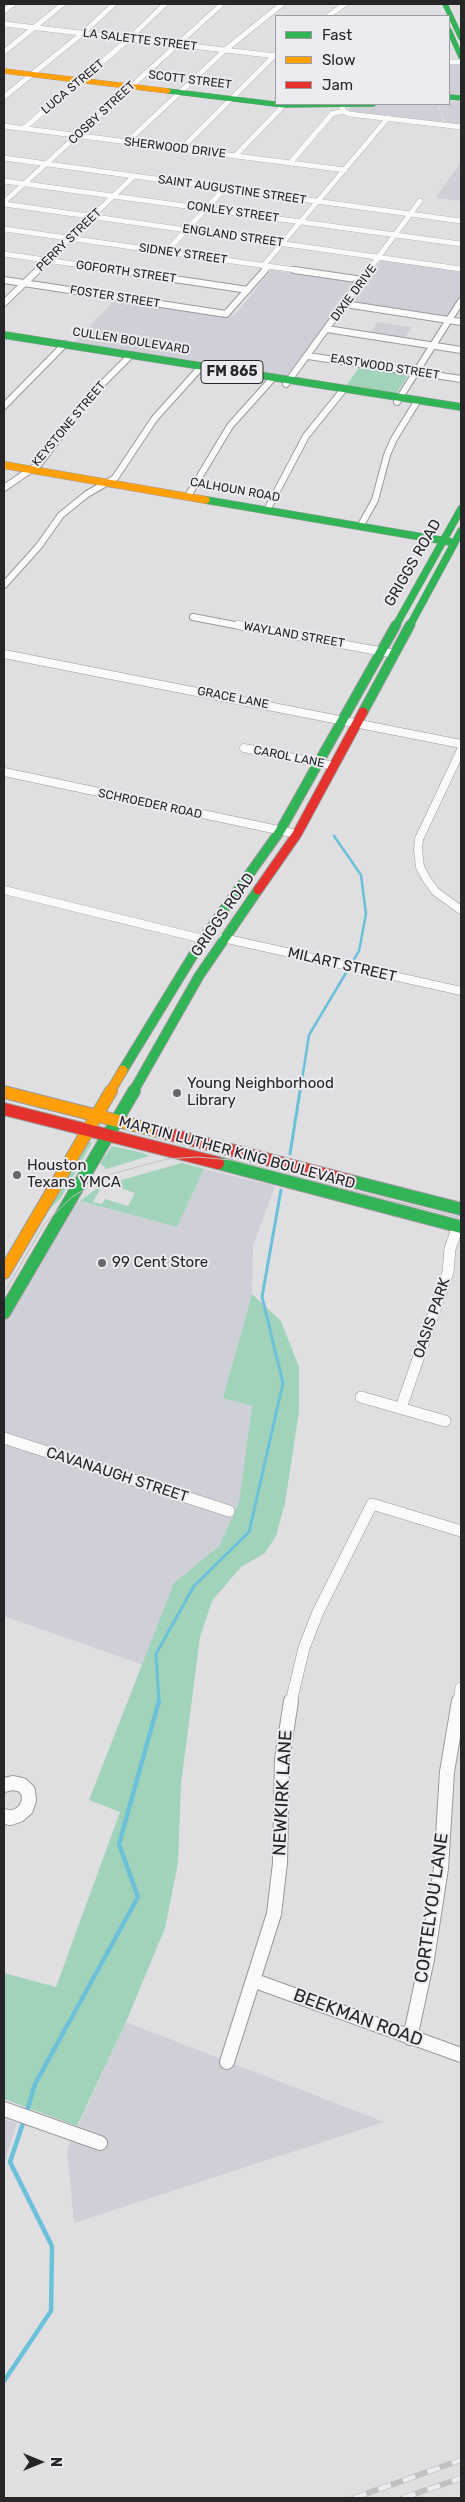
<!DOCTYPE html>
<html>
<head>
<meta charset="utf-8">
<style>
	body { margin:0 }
	#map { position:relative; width:465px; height:2502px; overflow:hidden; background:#dfdfe2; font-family:Rubik,sans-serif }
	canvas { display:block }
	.frame { position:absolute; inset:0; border:5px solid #262527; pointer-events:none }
	.legend { position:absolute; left:275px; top:15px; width:175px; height:90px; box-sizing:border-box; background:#ebebf0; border:1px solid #9c9ca0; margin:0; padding:6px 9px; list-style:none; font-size:15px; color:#262527 }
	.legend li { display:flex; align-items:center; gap:10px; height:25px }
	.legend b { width:25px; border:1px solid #9c9ca0 }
	.north { position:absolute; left:15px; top:2437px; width:50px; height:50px; -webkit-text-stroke:4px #ebebf0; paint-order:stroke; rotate:90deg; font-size:14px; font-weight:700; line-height:20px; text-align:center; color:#262527 }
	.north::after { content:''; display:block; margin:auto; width:18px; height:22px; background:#262527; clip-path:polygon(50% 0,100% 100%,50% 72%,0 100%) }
</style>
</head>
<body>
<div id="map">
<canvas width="465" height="2502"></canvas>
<div class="frame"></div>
<ul class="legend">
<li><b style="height:6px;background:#30b455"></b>Fast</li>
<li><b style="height:6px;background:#ff9f0a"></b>Slow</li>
<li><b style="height:6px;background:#e5322d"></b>Jam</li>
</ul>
<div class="north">N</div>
</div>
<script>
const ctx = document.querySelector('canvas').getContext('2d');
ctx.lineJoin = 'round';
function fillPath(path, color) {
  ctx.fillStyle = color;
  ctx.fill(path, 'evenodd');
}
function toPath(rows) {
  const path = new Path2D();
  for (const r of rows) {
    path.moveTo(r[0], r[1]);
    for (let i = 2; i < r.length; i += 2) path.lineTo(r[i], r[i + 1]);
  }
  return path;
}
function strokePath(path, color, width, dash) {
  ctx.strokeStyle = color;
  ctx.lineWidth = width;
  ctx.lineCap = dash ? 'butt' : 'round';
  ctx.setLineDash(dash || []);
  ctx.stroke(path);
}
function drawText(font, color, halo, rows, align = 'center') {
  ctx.font = font + ' Rubik,sans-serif';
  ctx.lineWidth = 4;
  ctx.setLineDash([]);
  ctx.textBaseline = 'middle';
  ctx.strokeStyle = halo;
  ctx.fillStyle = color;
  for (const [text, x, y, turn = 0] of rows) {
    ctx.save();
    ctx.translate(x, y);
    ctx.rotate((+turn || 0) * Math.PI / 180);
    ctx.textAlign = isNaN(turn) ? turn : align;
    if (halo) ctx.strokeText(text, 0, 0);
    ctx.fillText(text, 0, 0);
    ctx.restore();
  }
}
fillPath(toPath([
	[449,63,461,65,461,97,449,96],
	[449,101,461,102,461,124,445,122,438,104,449,104],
	[381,104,437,104,444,122,357,113,348,109,352,106],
	[461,162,461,201,436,198,439,193],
	[382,259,461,270,461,294,446,317,350,303],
	[271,270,359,282,287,378,73,344,116,298,234,316],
	[377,322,412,327,404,339,369,334],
	[204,1169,275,1186,253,1246,252,1294,223,1398,252,1406,239,1502,219,1546,174,1583,143,1665,4,1616,4,1324,75,1200,177,1227],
	[126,2022,384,2122,74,2223,67,2150],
	[4,2119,17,2123,4,2164]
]), '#cfcfd7');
fillPath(toPath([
	[360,366,409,374,396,394,346,386],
	[87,1142,92,1143,60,1199,42,1216],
	[112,1146,143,1153,149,1156,106,1169,100,1163],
	[182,1163,204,1169,177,1227,80,1201,103,1184,93,1202,102,1204,105,1199,128,1206,135,1193,117,1187,118,1181],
	[252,1294,281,1321,299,1367,299,1412,285,1503,276,1536,265,1553,241,1567,212,1601,200,1637,181,1784,178,1863,165,1928,126,2022,77,2126,4,2099,4,1973,56,1987,120,1812,89,1800,174,1583,219,1546,239,1502,252,1406,223,1398]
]), '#a1d3bb');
strokePath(toPath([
	[300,1092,309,1035,359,951,366,914,361,875,334,836]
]), '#6cc0d8', 2.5);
strokePath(toPath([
	[290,1154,300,1091],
	[159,1702,156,1654,194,1586,249,1532,283,1383,262,1297,281,1190]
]), '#6cc0d8', 3);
strokePath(toPath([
	[26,2114,35,2084,138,1897,119,1844,159,1701],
	[4,2381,51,2311,52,2246,10,2162,24,2120]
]), '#6cc0d8', 4.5);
const streetFar4 = toPath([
	[4,11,13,4],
	[328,16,345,4],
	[4,24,276,56],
	[4,52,63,4],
	[449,62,461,62],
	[4,97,83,33,114,4],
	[343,104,342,110,349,114,461,127],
	[4,126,345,170],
	[23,129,129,39,165,4],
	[127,142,225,50,282,4],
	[181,149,276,54],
	[235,156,285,104],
	[4,158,461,221],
	[290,163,332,114,343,111],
	[4,181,461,244],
	[4,202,222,4],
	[4,204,461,269],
	[4,229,303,271],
	[166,252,224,189],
	[4,254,122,271],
	[263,266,388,118],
	[36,271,134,176],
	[264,271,268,267],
	[368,271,420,201]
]);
const streetFar3 = toPath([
	[114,270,248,290],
	[294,270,363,280],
	[4,280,226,314,265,270],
	[4,303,38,270],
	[345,304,461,322],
	[327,329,461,350],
	[308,356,461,379],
	[286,384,369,270],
	[397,402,461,301],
	[4,406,65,344],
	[4,488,39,464,91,395,131,355],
	[188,496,230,426,273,378],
	[267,510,306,436,344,389],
	[361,525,375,500,387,455,394,439,418,400],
	[4,585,39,546,61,515,87,494,115,478,155,418,201,367],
	[193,617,245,627]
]);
const streetFar2 = toPath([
	[238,625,395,654],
	[4,654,461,744],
	[244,748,334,766],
	[461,750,419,839,418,850,420,867,427,880,436,892,461,910],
	[4,772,297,834],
	[4,890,203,939],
	[223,938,461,991]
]);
const streetFar1 = toPath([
	[361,1397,445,1421],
	[401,1408,448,1272,450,1249,458,1226],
	[4,1438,229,1511],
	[291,1702,304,1648,318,1612,372,1504,461,1531],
	[459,1702,461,1688]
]);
const street = toPath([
	[4,1785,13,1783,22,1785,28,1791,29,1800,26,1809,19,1815,10,1818,4,1816],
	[255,1981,461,2055],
	[410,2038,427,1959,441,1868,447,1772,459,1701],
	[227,2062,274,1914,280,1863,282,1759,291,1701],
	[4,2109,100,2143]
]);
const fastFar3 = toPath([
	[445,4,461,38],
	[449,30,461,57],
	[168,91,283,105,373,104],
	[449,97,461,98]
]);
const fastFar2 = toPath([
	[4,335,461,407],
	[206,500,451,542],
	[395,627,461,509],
	[409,627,461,531]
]);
const fastFar1 = toPath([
	[363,712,410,625],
	[123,1070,203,939,280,831,396,625],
	[133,1092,199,976,258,890]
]);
const fast = toPath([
	[218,1163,461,1227],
	[351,1181,461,1209],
	[4,1313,134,1091]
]);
const slowFar3 = toPath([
	[4,71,168,91]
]);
const slowFar2 = toPath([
	[4,465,206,500]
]);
const slowFar1 = toPath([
	[110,1092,123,1070]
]);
const slow = toPath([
	[4,1092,161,1132],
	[4,1273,111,1091]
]);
const jamFar1 = toPath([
	[258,890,297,834,363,712]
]);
const jam = toPath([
	[4,1109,218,1163],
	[161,1132,351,1181]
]);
strokePath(streetFar4, '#9a9a9c', 5.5);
strokePath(streetFar3, '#9a9a9c', 8);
strokePath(streetFar2, '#9a9a9c', 9);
strokePath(streetFar1, '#9a9a9c', 12);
strokePath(street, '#9a9a9c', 16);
strokePath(fastFar3, '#9a9a9c', 5.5);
strokePath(fastFar2, '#9a9a9c', 8);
strokePath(fastFar1, '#9a9a9c', 11);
strokePath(fast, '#9a9a9c', 14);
strokePath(slowFar3, '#9a9a9c', 5.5);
strokePath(slowFar2, '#9a9a9c', 8);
strokePath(slowFar1, '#9a9a9c', 11);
strokePath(slow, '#9a9a9c', 14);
strokePath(jamFar1, '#9a9a9c', 11);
strokePath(jam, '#9a9a9c', 14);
strokePath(streetFar4, '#fafafb', 5);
strokePath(streetFar3, '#fafafb', 6);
strokePath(streetFar2, '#fafafb', 8);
strokePath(streetFar1, '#fafafb', 11);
strokePath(street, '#fafafb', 14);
strokePath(fastFar3, '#30b455', 5);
strokePath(fastFar2, '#30b455', 7);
strokePath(fastFar1, '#30b455', 9);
strokePath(fast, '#30b455', 12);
strokePath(slowFar3, '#ff9f0a', 5);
strokePath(slowFar2, '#ff9f0a', 7);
strokePath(slowFar1, '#ff9f0a', 9);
strokePath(slow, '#ff9f0a', 12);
strokePath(jamFar1, '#e5322d', 9);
strokePath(jam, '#e5322d', 12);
strokePath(toPath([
	[4,1293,45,1223,72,1197,111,1174,167,1159,198,1157,231,1160,461,1218]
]), '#c0c0c0', 1);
const rail = toPath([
	[354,2498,461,2460],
	[403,2498,461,2478]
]);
strokePath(rail, '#c0c0c0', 6);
strokePath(rail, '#ebebf0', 4.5, [13]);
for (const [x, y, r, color] of [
	[177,1093,5,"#676668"],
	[17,1175,5,"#676668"],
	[102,1263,5,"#676668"]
]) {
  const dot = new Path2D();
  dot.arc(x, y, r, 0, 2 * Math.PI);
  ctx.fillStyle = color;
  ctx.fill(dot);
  strokePath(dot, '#ebebf0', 2);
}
drawText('12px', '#262527', '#ebebf0', [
	["LA SALETTE STREET",140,40,7],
	["SCOTT STREET",190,80,7],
	["LUCA STREET",73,87,-40],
	["COSBY STREET",102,113,-43],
	["SHERWOOD DRIVE",175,148,7],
	["SAINT AUGUSTINE STREET",232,190,8],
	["CONLEY STREET",233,212,8],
	["ENGLAND STREET",233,236,8],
	["PERRY STREET",69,240,-44],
	["SIDNEY STREET",183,254,8],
	["GOFORTH STREET",126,272,8],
	["DIXIE DRIVE",354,293,-53],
	["FOSTER STREET",115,297,9],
	["CULLEN BOULEVARD",131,341,9],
	["EASTWOOD STREET",385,367,9],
	["KEYSTONE STREET",69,424,-50],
	["CALHOUN ROAD",235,490,10],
	["WAYLAND STREET",294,635,10],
	["GRACE LANE",233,698,11],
	["CAROL LANE",289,757,11],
	["SCHROEDER ROAD",150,804,12]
]);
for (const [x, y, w] of [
	[232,372,62]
]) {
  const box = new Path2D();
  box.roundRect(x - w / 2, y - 11.5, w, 23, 4);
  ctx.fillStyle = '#ebebf0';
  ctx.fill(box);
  strokePath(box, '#262527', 1);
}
drawText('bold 14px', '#262527', null, [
	["FM 865",232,372]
]);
drawText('15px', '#262527', '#ebebf0', [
	["GRIGGS ROAD",413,563,-60],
	["GRIGGS ROAD",223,915,-55],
	["MILART STREET",342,965,13],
	["MARTIN LUTHER KING BOULEVARD",237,1153,15],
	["OASIS PARK",432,1318,-71],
	["CAVANAUGH STREET",117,1475,18]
]);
drawText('15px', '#262527', '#ebebf0', [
	["Young Neighborhood",187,1084],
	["Library",187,1101],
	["Houston",27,1166],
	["Texans YMCA",27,1183],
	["99 Cent Store",112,1263]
], 'left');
drawText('18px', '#262527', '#ebebf0', [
	["NEWKIRK LANE",283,1793,-87],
	["CORTELYOU LANE",432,1908,-82],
	["BEEKMAN ROAD",358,2018,20]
]);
</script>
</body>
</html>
